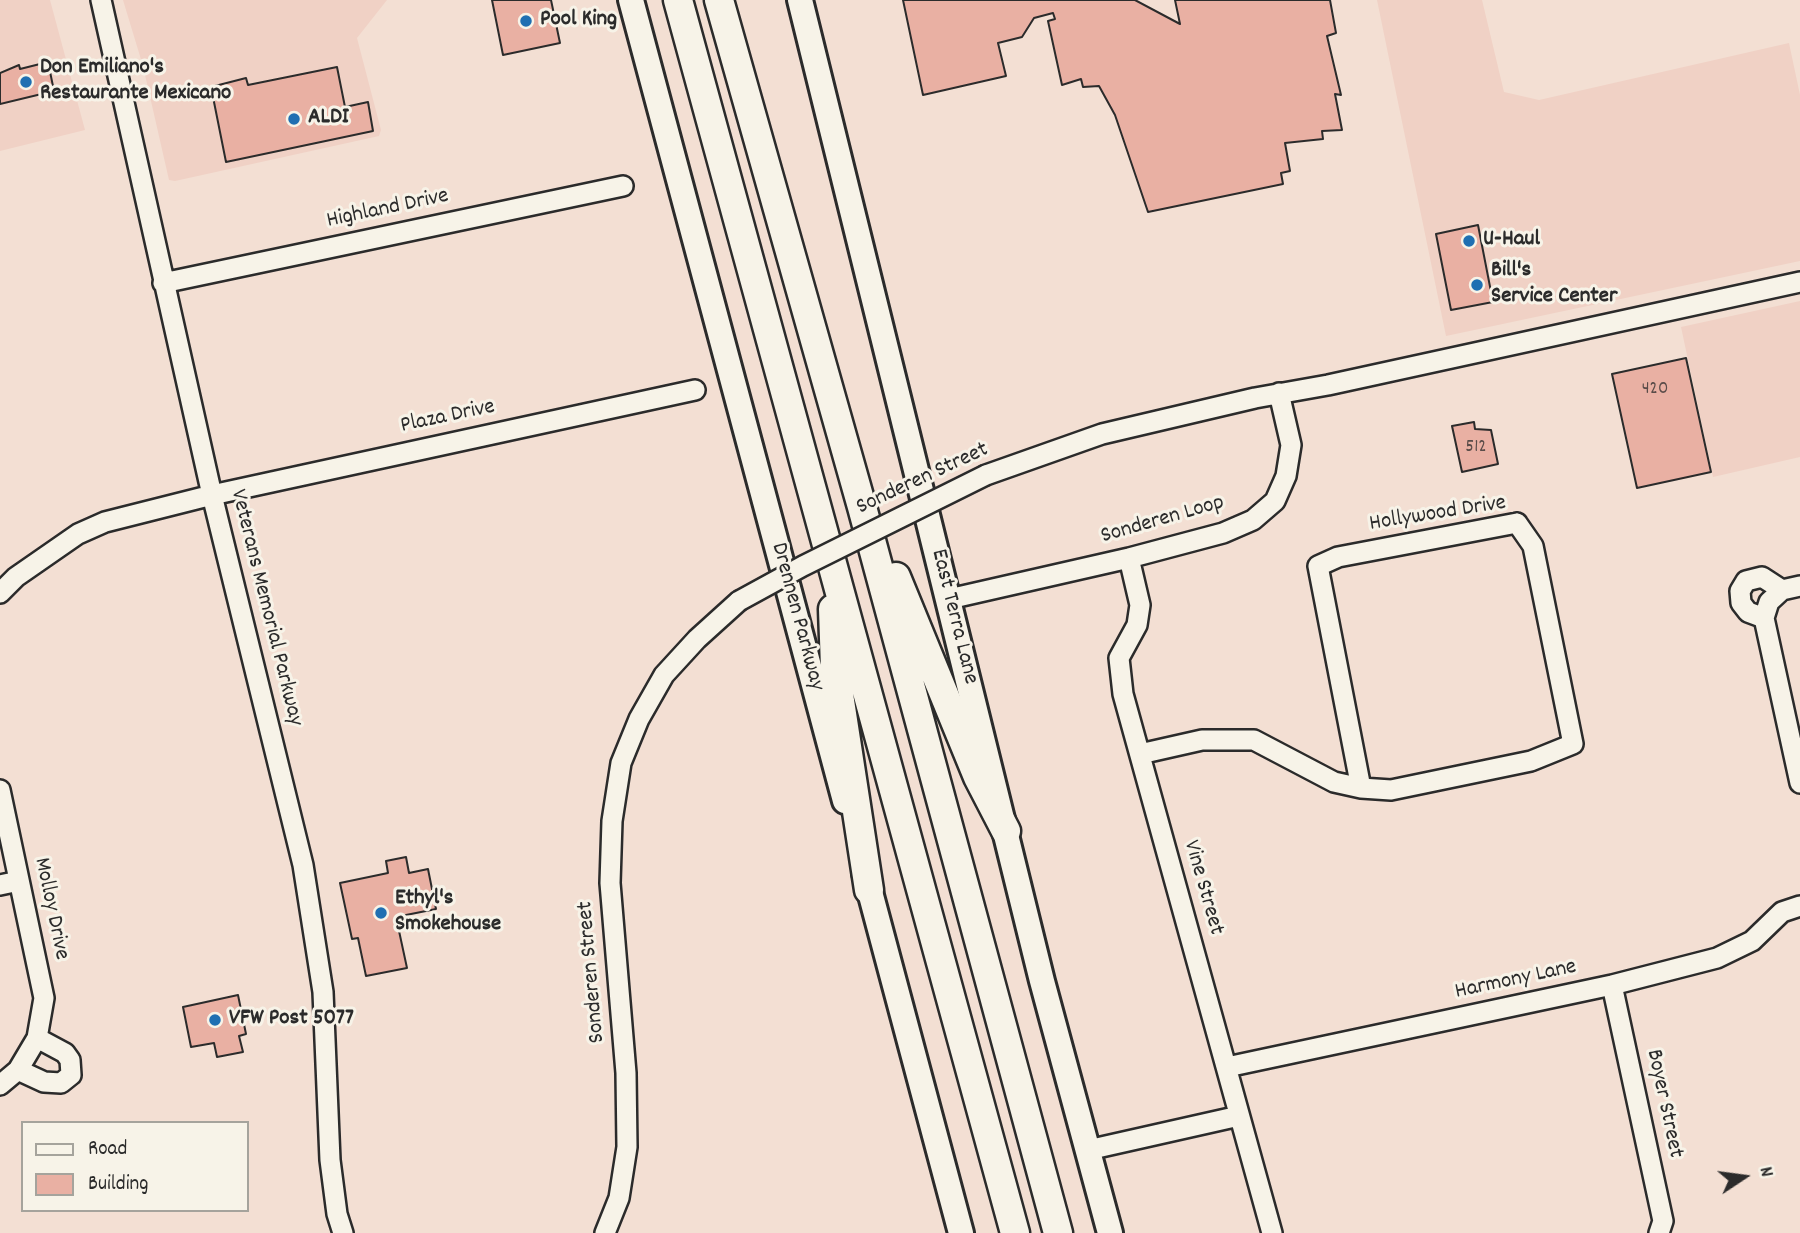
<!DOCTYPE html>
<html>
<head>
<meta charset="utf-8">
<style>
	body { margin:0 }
	#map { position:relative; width:1800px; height:1233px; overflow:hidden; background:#f3dfd3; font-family:Dekko,sans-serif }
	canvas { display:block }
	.legend { position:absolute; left:21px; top:1121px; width:228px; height:91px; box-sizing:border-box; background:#f7f3e8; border:2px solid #a5a39c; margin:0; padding:9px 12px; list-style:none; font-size:21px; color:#2b2b2b }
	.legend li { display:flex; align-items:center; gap:14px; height:35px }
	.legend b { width:35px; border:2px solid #a5a39c }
	.north { position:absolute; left:1709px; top:1142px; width:70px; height:70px; -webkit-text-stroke:5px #f7f3e8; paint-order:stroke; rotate:77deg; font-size:19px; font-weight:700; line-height:28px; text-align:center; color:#2b2b2b }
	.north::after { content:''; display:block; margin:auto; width:24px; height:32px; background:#2b2b2b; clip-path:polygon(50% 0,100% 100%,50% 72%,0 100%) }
</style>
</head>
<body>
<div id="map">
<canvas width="1800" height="1233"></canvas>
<ul class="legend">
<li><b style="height:9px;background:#f7f3e8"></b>Road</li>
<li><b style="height:19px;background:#e9b0a3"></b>Building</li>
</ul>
<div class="north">N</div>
</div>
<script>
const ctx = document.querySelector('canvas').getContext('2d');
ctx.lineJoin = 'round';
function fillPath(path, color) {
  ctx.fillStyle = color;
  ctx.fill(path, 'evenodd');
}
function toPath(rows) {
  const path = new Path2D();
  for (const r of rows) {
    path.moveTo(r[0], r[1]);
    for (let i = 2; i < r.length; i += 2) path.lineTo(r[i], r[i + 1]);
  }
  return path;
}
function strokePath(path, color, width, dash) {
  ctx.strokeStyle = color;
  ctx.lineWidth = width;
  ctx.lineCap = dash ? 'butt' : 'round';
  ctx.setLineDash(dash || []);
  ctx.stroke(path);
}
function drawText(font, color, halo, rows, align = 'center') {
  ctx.font = font + ' Dekko,sans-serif';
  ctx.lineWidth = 6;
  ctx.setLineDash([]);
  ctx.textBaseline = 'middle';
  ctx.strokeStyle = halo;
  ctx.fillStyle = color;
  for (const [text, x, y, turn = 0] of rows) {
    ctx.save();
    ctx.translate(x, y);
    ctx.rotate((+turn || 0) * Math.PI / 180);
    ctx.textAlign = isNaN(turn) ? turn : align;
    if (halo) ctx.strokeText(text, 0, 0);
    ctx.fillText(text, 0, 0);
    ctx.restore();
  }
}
fillPath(toPath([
	[0,0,50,0,85,130,0,151],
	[123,0,387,0,357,38,381,130,379,136,175,181,169,180,143,66],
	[1377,0,1482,0,1504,92,1539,100,1789,43,1800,95,1800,261,1446,336],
	[1800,301,1800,457,1713,477,1681,327]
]), '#f0d1c5');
const building = toPath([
	[492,0,551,0,560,43,503,55,492,0],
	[903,0,1135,0,1180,24,1175,0,1330,0,1336,33,1327,36,1341,95,1335,94,1342,130,1322,131,1323,139,1285,143,1290,171,1281,173,1283,184,1148,212,1115,115,1099,86,1083,87,1081,79,1062,85,1048,21,1055,19,1053,13,1034,18,1022,37,998,43,1006,76,923,95,903,0],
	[48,62,54,91,0,104,0,73,19,65,20,69,48,62],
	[337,67,345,107,368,102,373,131,226,162,211,87,246,78,248,85,337,67],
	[1478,225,1493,302,1451,310,1436,234,1478,225],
	[1686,358,1711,472,1637,488,1612,374,1686,358],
	[1474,422,1475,429,1491,430,1498,464,1462,472,1452,426,1474,422],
	[406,857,409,873,428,869,436,909,396,917,407,968,366,976,358,938,352,939,340,883,388,873,386,861,406,857],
	[238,995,246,1034,239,1036,243,1052,217,1057,214,1043,191,1047,183,1007,238,995]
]);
fillPath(building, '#e9b0a3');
strokePath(building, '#2b2b2b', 2);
const minor = toPath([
	[101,0,212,495,303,865,323,992,330,1160,337,1214,343,1233],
	[163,283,623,186],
	[986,475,1102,434,1255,398,1328,385,1800,282],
	[1517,523,1533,546,1573,744,1531,761,1391,790,1361,788,1318,566,1338,557,1517,523],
	[1129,558,1140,605,1137,625,1119,658,1123,694,1272,1233],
	[1800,586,1782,590,1769,602,1764,618,1800,783],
	[0,593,16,577,78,534,105,522,212,495,695,390],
	[949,599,1129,558,1223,533,1253,520,1275,501,1286,476,1291,445,1279,393],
	[1764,618,1748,612,1741,603,1740,591,1746,581,1762,577,1782,590],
	[1140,754,1202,740,1254,740,1334,782,1361,788],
	[0,790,44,998,37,1038,18,1070,0,1085],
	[0,885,19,881],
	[1612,985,1663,1221,1659,1233],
	[1227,1067,1612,985,1717,958,1752,941,1782,912,1800,906],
	[18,1070,44,1082,61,1083,71,1075,70,1060,65,1053,37,1038],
	[1088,1150,1239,1116],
	[605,1233,619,1198,627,1147,626,1073,610,883,612,821,621,763,639,719,664,675,697,639,739,601]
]);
const major = toPath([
	[631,0,845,801],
	[800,0,1042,981,1110,1233],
	[865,873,961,1233]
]);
const highway = toPath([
	[678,0,1015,1233],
	[719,0,862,507,1058,1233],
	[896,577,978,777,1006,831],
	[833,609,835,668,869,890]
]);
strokePath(minor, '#2b2b2b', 24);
strokePath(major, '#2b2b2b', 30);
strokePath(highway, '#2b2b2b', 33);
strokePath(minor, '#f7f3e8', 19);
strokePath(major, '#f7f3e8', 24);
strokePath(highway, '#f7f3e8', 28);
const minorBridge = toPath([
	[739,601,803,566,986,475]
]);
strokePath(minorBridge, '#2b2b2b', 24, []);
strokePath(minorBridge, '#f7f3e8', 19);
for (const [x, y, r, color] of [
	[526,21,7,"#1f6fb2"],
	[26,82,7,"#1f6fb2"],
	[294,119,7,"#1f6fb2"],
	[1469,241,7,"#1f6fb2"],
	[1477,285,7,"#1f6fb2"],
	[381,913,7,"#1f6fb2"],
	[215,1020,7,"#1f6fb2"]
]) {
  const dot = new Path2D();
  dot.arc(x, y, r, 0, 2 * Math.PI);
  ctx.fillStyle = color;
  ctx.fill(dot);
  strokePath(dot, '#f7f3e8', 2.5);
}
drawText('19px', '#5a4c49', null, [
	["420",1655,390],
	["512",1476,448]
]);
drawText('bold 23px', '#2b2b2b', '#f7f3e8', [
	["Pool King",540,21],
	["Don Emiliano's",40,69],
	["Restaurante Mexicano",40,95],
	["ALDI",308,119],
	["U-Haul",1483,241],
	["Bill's",1491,272],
	["Service Center",1491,298],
	["Ethyl's",395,900],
	["Smokehouse",395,926],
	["VFW Post 5077",229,1020]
], 'left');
drawText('23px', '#2b2b2b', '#f7f3e8', [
	["Highland Drive",388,210,-12],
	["Plaza Drive",448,418,-12],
	["Sonderen Street",923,480,-25],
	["Hollywood Drive",1438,515,-9],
	["Sonderen Loop",1163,521,-16],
	["Veterans Memorial Parkway",265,608,76],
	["Drennen Parkway",796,617,75],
	["East Terra Lane",953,617,76],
	["Vine Street",1202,888,74],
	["Molloy Drive",50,909,78],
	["Sonderen Street",593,972,-95],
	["Harmony Lane",1516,981,-12],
	["Boyer Street",1663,1104,78]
]);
</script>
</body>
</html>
